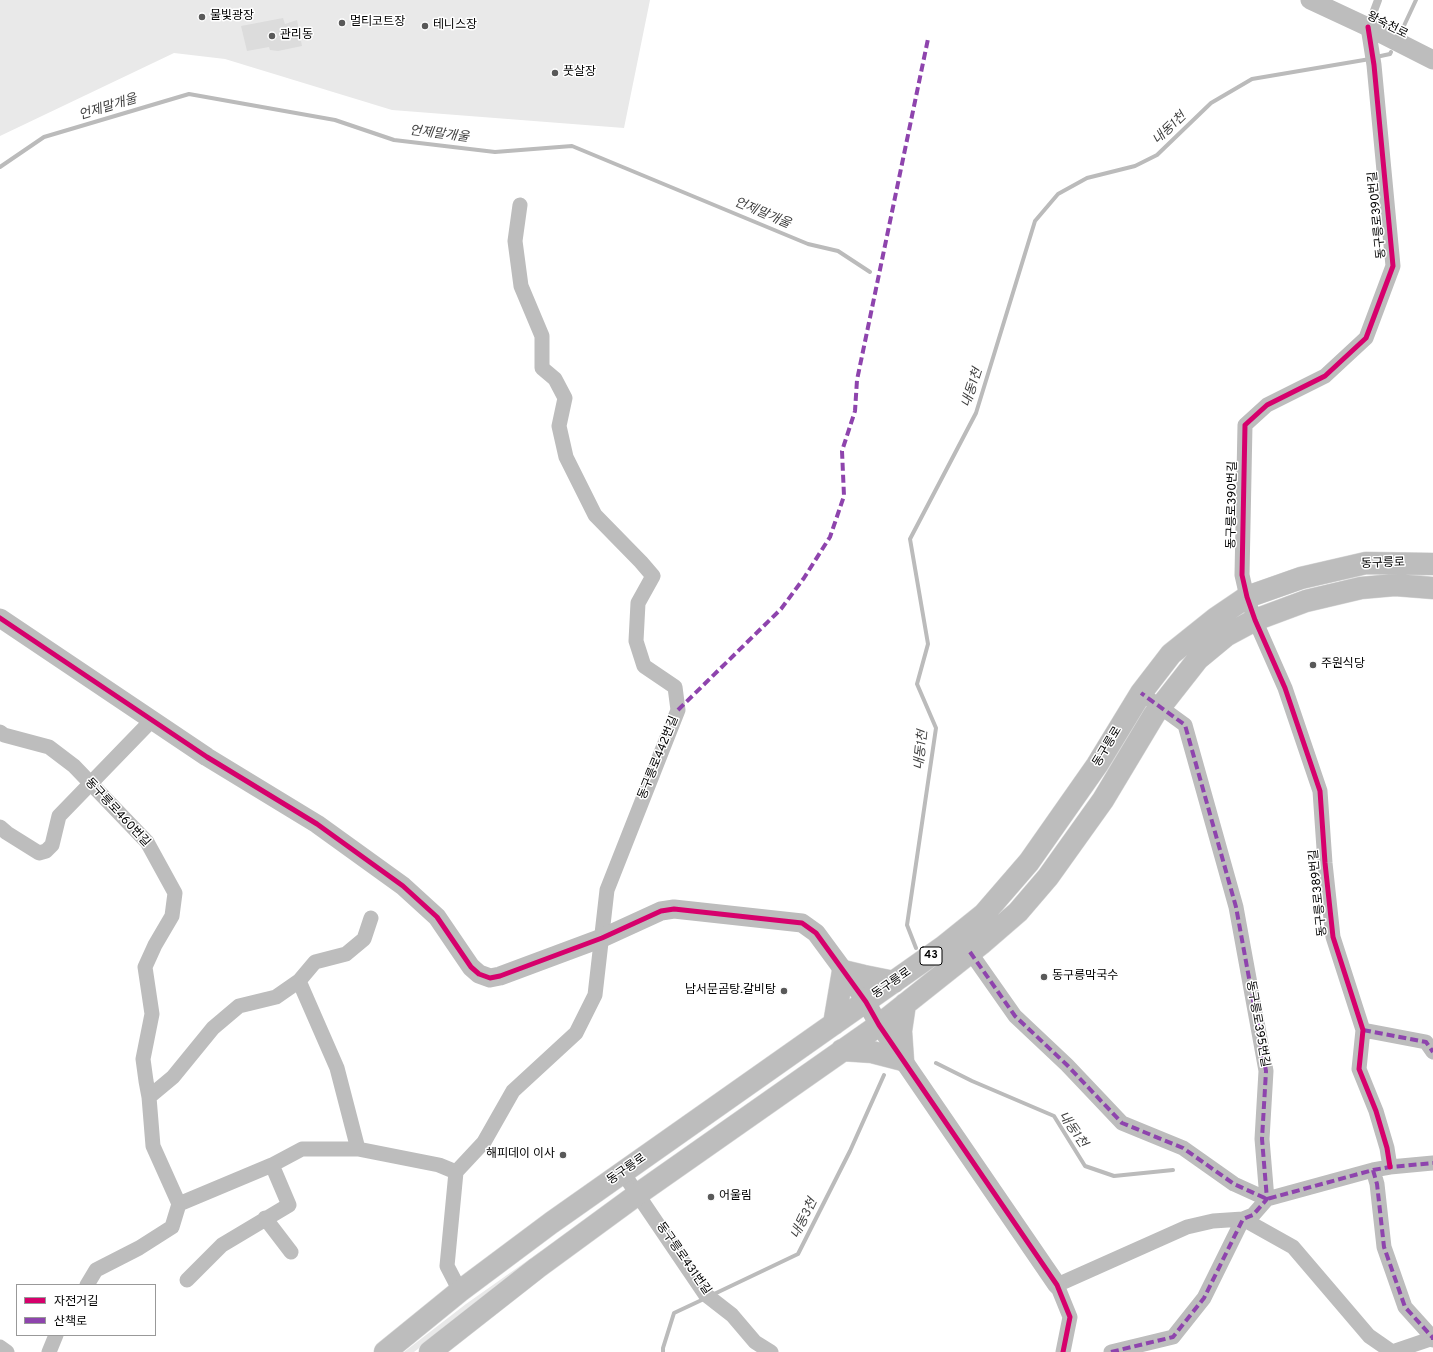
<!DOCTYPE html>
<html>
<head>
<meta charset="utf-8">
<style>
	body { margin:0 }
	#map { position:relative; width:1433px; height:1352px; overflow:hidden; background:#fff; font-family:Overpass,"Noto Sans KR",sans-serif }
	canvas { display:block }
	.legend { position:absolute; left:16px; top:1284px; width:140px; height:52px; box-sizing:border-box; background:#fff; border:1px solid #999; margin:0; padding:5px 7px; list-style:none; font-size:12px; color:#000 }
	.legend li { display:flex; align-items:center; gap:8px; height:20px }
	.legend b { width:20px; border:1px solid #999 }
</style>
</head>
<body>
<div id="map">
<canvas width="1433" height="1352"></canvas>
<ul class="legend">
<li><b style="height:5px;background:#d6006c"></b>자전거길</li>
<li><b style="height:5px;background:#8e44ad"></b>산책로</li>
</ul>
</div>
<script>
const ctx = document.querySelector('canvas').getContext('2d');
ctx.lineJoin = 'round';
function fillPath(path, color) {
  ctx.fillStyle = color;
  ctx.fill(path, 'evenodd');
}
function toPath(rows) {
  const path = new Path2D();
  for (const r of rows) {
    path.moveTo(r[0], r[1]);
    for (let i = 2; i < r.length; i += 2) path.lineTo(r[i], r[i + 1]);
  }
  return path;
}
function strokePath(path, color, width, dash) {
  ctx.strokeStyle = color;
  ctx.lineWidth = width;
  ctx.lineCap = dash ? 'butt' : 'round';
  ctx.setLineDash(dash || []);
  ctx.stroke(path);
}
function drawText(font, color, halo, rows, align = 'center') {
  ctx.font = font + ' Overpass,"Noto Sans KR",sans-serif';
  ctx.lineWidth = 3;
  ctx.setLineDash([]);
  ctx.textBaseline = 'middle';
  ctx.strokeStyle = halo;
  ctx.fillStyle = color;
  for (const [text, x, y, turn = 0] of rows) {
    ctx.save();
    ctx.translate(x, y);
    ctx.rotate((+turn || 0) * Math.PI / 180);
    ctx.textAlign = isNaN(turn) ? turn : align;
    if (halo) ctx.strokeText(text, 0, 0);
    ctx.fillText(text, 0, 0);
    ctx.restore();
  }
}
fillPath(toPath([
	[0,0,650,0,624,128,392,110,225,59,174,53,0,136],
	[541,1251,543,1251,414,1352,404,1352,466,1304]
]), '#e9e9e9');
strokePath(toPath([
	[1402,30,1416,0],
	[1376,57,1390,54,1391,52],
	[0,167,44,137,189,94,335,120,394,140,495,152,572,146,808,244,838,251,870,272],
	[916,948,907,925,936,728,917,684,928,644,910,539,976,413,1035,221,1058,194,1087,178,1135,166,1157,155,1211,103,1252,79,1370,59],
	[936,1063,972,1081,1054,1116,1085,1166,1114,1176,1173,1170],
	[712,1295,798,1254,850,1151,884,1075],
	[663,1352,663,1348,674,1313,706,1298]
]), '#bbb', 4);
fillPath(toPath([
	[283,18,285,24,297,20,302,46,278,51,270,50,269,47,247,51,241,26]
]), '#dcdcdc');
const primary = toPath([
	[834,1024,843,971,864,976,894,982],
	[842,1050,872,1052,903,1060,901,1031,905,1004],
	[385,1352,460,1291,551,1223,943,947,984,914,1029,862,1097,765,1141,693,1171,654,1216,618,1247,597,1301,578,1366,563,1433,564],
	[430,1352,537,1268,638,1194,879,1025,981,944,1018,912,1048,877,1103,800,1154,715,1198,659,1227,635,1255,620,1306,601,1361,588,1395,585,1433,588]
]);
strokePath(primary, '#dbdbdb', 23);
strokePath(toPath([
	[1368,27,1378,0]
]), '#bdbdbd', 8);
strokePath(toPath([
	[1368,27,1374,65,1393,266,1366,338,1325,376,1267,405,1245,425,1242,575,1247,597,1255,620,1285,688,1320,791,1325,863,1333,937,1363,1030,1359,1069,1376,1111,1387,1148,1390,1167],
	[0,732,4,735,49,747,74,766,147,842,175,893,172,916,155,945,145,967,152,1014,143,1059,146,1081,149,1097,153,1146,179,1204,172,1227,139,1248,96,1270,87,1285],
	[0,827,7,833,39,853,46,851,52,845,59,816,152,720],
	[970,952,1015,1016,1067,1065,1122,1123,1183,1148,1234,1184,1267,1199,1373,1170,1390,1167,1433,1163],
	[299,981,337,1068,358,1149],
	[1363,1030,1426,1042,1433,1052],
	[149,1097,173,1077,213,1028,239,1006,276,997,299,981,315,962,346,954,364,939,371,918],
	[1373,1170,1377,1184,1384,1247,1405,1307,1433,1338,1433,1340],
	[623,1173,705,1294,732,1315,755,1342,771,1352],
	[179,1204,272,1165,302,1149,358,1149,439,1165,456,1172],
	[265,1218,291,1252],
	[187,1280,222,1245,289,1205,272,1165],
	[460,1291,447,1266,456,1172,484,1142,513,1091,576,1033,595,995,607,890,678,710,675,687,644,666,636,641,638,603,653,576,641,562,595,515,566,457,559,426,565,398,555,379,542,368,542,336,521,286,515,241,520,205],
	[0,1347,7,1352],
	[49,1352,56,1335],
	[1063,1352,1070,1317,1057,1285,1187,1227,1213,1221,1243,1219,1293,1247,1369,1336,1392,1352,1433,1338],
	[1111,1352,1173,1337,1204,1298,1243,1219,1253,1215,1267,1199,1262,1139,1266,1071,1236,907,1185,725,1141,693]
]), '#bdbdbd', 15);
strokePath(toPath([
	[1310,0,1368,27,1433,60],
	[0,618,207,757,317,824,403,886,437,917,471,967,479,974,490,978,500,976,602,938,661,911,674,909,802,923,816,933,855,986,866,1002,879,1025,1057,1285]
]), '#bdbdbd', 19);
strokePath(primary, '#bdbdbd', 22);
strokePath(toPath([
	[678,710,781,609,804,578,830,537,844,496,842,451,855,411,857,380,928,39],
	[970,952,1015,1016,1067,1065,1122,1123,1183,1148,1234,1184,1267,1199,1373,1170,1390,1167,1433,1163],
	[1363,1030,1426,1042,1433,1052],
	[1373,1170,1377,1184,1384,1247,1405,1307,1433,1338,1433,1340],
	[1111,1352,1173,1337,1204,1298,1243,1219,1253,1215,1267,1199,1262,1139,1266,1071,1236,907,1185,725,1141,693]
]), '#8e44ad', 4, [8, 4]);
strokePath(toPath([
	[1368,27,1374,65,1393,266,1366,338,1325,376,1267,405,1245,425,1242,575,1247,597,1255,620,1285,688,1320,791,1325,863,1333,937,1363,1030,1359,1069,1376,1111,1387,1148,1390,1167],
	[0,618,207,757,317,824,403,886,437,917,471,967,479,974,490,978,500,976,602,938,661,911,674,909,802,923,816,933,866,1002,879,1025,1057,1285,1070,1317,1063,1352]
]), '#d6006c', 5);
for (const [x, y, r, color] of [
	[202,17,4,"#595959"],
	[342,23,4,"#595959"],
	[425,26,4,"#595959"],
	[272,36,4,"#595959"],
	[555,73,4,"#595959"],
	[1313,665,4,"#595959"],
	[1044,977,4,"#595959"],
	[784,991,4,"#595959"],
	[563,1155,4,"#595959"],
	[711,1197,4,"#595959"]
]) {
  const dot = new Path2D();
  dot.arc(x, y, r, 0, 2 * Math.PI);
  ctx.fillStyle = color;
  ctx.fill(dot);
  strokePath(dot, '#fff', 1.5);
}
for (const [x, y, w] of [
	[931,956,22]
]) {
  const box = new Path2D();
  box.roundRect(x - w / 2, y - 9, w, 18, 3);
  ctx.fillStyle = '#fff';
  ctx.fill(box);
  strokePath(box, '#000', 1);
}
drawText('bold 11px', '#000', null, [
	["43",931,956]
]);
drawText('12px', '#000', '#fff', [
	["물빛광장",210,17],
	["멀티코트장",350,23],
	["테니스장",433,26],
	["관리동",280,36],
	["풋살장",563,73],
	["주원식당",1321,665],
	["동구릉막국수",1052,977],
	["남서문곰탕.갈비탕",776,991,"right"],
	["해피데이 이사",555,1155,"right"],
	["어울림",719,1197]
], 'left');
drawText('12px', '#000', '#fff', [
	["왕숙천로",1387,26,27],
	["동구릉로390번길",1378,215,-96],
	["동구릉로390번길",1233,505,-89],
	["동구릉로",1383,564,-2],
	["동구릉로",1108,747,-59],
	["동구릉로442번길",659,758,-68],
	["동구릉로460번길",117,813,47],
	["동구릉로389번길",1319,893,-96],
	["동구릉로",892,984,-35],
	["동구릉로395번길",1257,1024,80],
	["동구릉로",627,1170,-35],
	["동구릉로431번길",683,1259,55]
]);
drawText('italic 13px', '#3f3f3f', '#fff', [
	["언제말개울",108,108,-17],
	["내동1천",1170,129,-44],
	["언제말개울",439,135,7],
	["언제말개울",762,214,23],
	["내동1천",973,388,-72],
	["내동1천",922,750,-84],
	["내동1천",1072,1130,55],
	["내동3천",805,1219,-64]
]);
</script>
</body>
</html>
